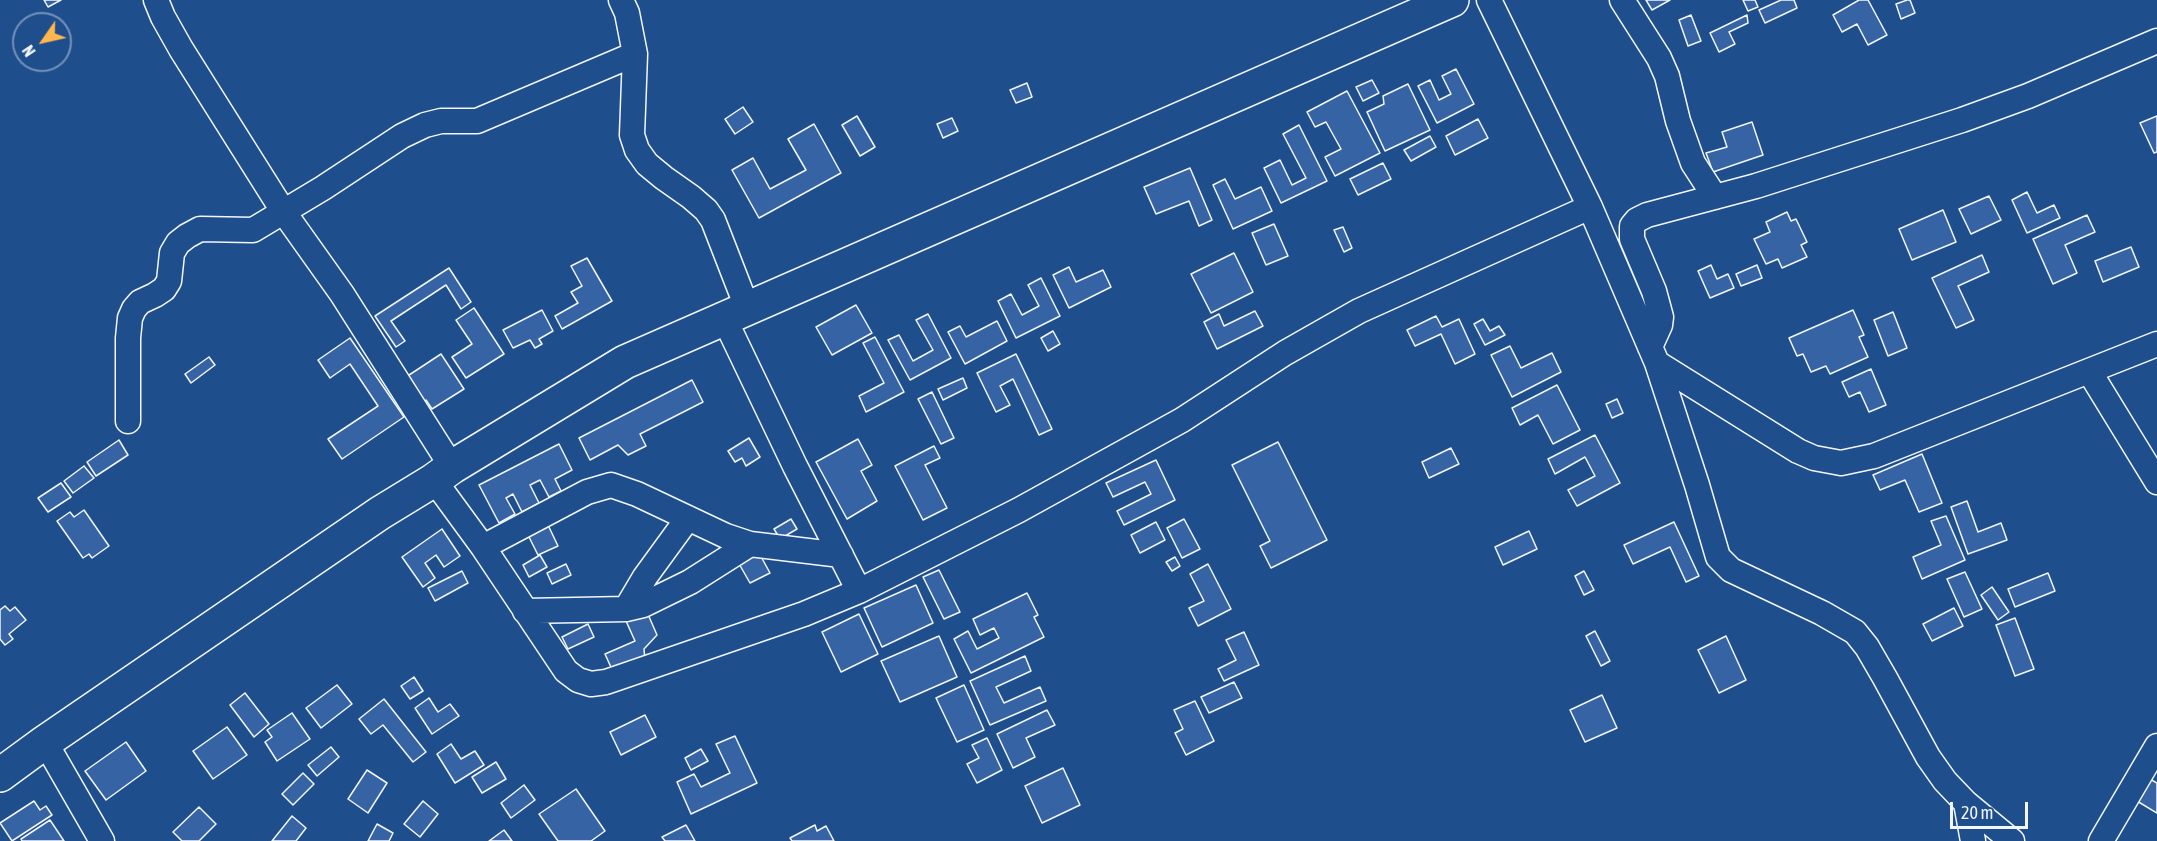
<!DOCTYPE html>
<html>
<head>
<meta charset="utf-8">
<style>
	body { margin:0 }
	#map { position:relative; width:2157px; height:841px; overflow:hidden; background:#1f4e8c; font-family:"Asap Condensed",sans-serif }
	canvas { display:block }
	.north { position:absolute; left:12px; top:12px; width:60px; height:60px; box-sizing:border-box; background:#1f4e8c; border:2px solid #7391ba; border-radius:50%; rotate:236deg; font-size:16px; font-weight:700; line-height:24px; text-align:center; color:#f2f6ff }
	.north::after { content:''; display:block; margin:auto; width:21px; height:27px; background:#ffb74d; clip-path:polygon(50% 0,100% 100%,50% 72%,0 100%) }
	.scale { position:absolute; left:1950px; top:802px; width:78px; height:27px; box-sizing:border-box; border:3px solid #f2f6ff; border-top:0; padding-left:8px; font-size:18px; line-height:21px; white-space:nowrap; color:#f2f6ff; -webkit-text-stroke:4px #1f4e8c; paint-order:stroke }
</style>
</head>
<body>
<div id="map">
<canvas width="2157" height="841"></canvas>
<div class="north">N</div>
<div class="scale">20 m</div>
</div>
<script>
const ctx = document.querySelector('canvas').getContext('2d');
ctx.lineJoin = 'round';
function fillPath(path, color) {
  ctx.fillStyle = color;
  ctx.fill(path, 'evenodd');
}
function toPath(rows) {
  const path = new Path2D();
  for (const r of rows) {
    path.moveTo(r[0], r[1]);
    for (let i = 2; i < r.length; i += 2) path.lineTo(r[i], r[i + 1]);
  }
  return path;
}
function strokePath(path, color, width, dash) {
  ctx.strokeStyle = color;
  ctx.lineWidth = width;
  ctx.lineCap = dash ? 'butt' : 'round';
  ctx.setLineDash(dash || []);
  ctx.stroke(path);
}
const building = toPath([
	[44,0,61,0,48,7,44,0],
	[1646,0,1670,0,1652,10,1646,0],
	[1743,0,1755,0,1758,7,1748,11,1743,0],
	[1781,0,1794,0,1797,8,1765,23,1759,10,1781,0],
	[1859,0,1868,0,1887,35,1868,45,1857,24,1842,32,1833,15,1859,0],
	[1907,0,1910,0,1915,13,1901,19,1896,4,1907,0],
	[1691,15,1701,41,1688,46,1679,20,1691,15],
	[1747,15,1748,23,1729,32,1735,44,1719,52,1710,33,1747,15],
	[1456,69,1474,104,1437,123,1418,86,1430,80,1439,100,1451,94,1442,76,1456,69],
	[1372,80,1379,93,1363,101,1356,87,1372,80],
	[1027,83,1032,97,1016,103,1010,90,1027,83],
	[1408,84,1430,130,1385,151,1367,112,1384,104,1383,96,1408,84],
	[1347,91,1380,153,1335,176,1325,157,1341,149,1326,122,1315,127,1307,112,1347,91],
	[743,107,753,122,735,134,725,119,743,107],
	[857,116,875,147,860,156,842,125,857,116],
	[2157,116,2157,152,2154,153,2140,123,2157,116],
	[952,118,958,131,943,138,937,124,952,118],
	[1478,119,1488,138,1455,155,1446,136,1478,119],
	[1752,122,1763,155,1713,172,1706,153,1727,147,1722,132,1752,122],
	[814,124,841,173,759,218,732,170,753,158,770,189,806,170,788,139,814,124],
	[1299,125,1327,181,1281,203,1264,168,1280,160,1292,185,1306,178,1283,134,1299,125],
	[1430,136,1436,147,1411,161,1404,150,1430,136],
	[1383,163,1391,179,1358,195,1350,179,1383,163],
	[1190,168,1212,220,1199,226,1189,201,1156,214,1144,187,1190,168],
	[1225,179,1235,199,1261,187,1272,211,1233,229,1213,185,1225,179],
	[2027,192,2037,213,2054,205,2060,218,2027,233,2012,200,2027,192],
	[1989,196,2001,220,1971,234,1959,209,1989,196],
	[1943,210,1956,242,1912,260,1899,229,1943,210],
	[1787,212,1791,221,1796,219,1807,242,1801,245,1807,257,1782,268,1778,259,1766,264,1754,239,1770,232,1766,222,1787,212],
	[2087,215,2095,232,2065,245,2077,273,2053,284,2033,239,2087,215],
	[1274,224,1288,256,1266,265,1252,233,1274,224],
	[1343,227,1352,248,1344,252,1334,230,1343,227],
	[2131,247,2139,267,2103,282,2095,261,2131,247],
	[1234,253,1253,292,1211,313,1191,274,1234,253],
	[1982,255,1989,272,1958,286,1974,320,1956,328,1932,278,1982,255],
	[587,258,612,301,562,329,555,316,578,303,571,292,582,286,571,266,587,258],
	[1711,265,1717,279,1728,274,1734,288,1710,298,1698,271,1711,265],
	[1757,265,1762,278,1741,286,1736,274,1757,265],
	[1069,267,1076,282,1103,270,1111,287,1069,308,1053,275,1069,267],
	[449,268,471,302,461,309,446,285,391,321,405,341,396,347,375,316,449,268],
	[1041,278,1060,316,1016,338,998,301,1011,294,1022,315,1039,306,1028,285,1041,278],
	[856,305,872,333,832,355,816,327,856,305],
	[474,308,504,354,466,378,452,357,472,344,456,320,474,308],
	[542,310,553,331,539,339,542,344,535,348,530,340,513,348,503,330,542,310],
	[1853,310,1864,335,1859,337,1868,357,1830,374,1826,366,1811,372,1803,354,1797,356,1789,338,1853,310],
	[1255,311,1263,326,1217,349,1204,322,1219,314,1224,326,1255,311],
	[1893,312,1907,348,1888,356,1874,320,1893,312],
	[928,314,951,358,910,380,888,340,899,335,913,361,933,350,916,320,928,314],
	[1436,316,1442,327,1459,319,1475,354,1455,364,1441,334,1415,346,1407,330,1436,316],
	[1483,319,1490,331,1499,326,1505,335,1485,345,1474,324,1483,319],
	[997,321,1007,341,965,364,948,332,960,326,966,337,997,321],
	[1053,331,1060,344,1048,351,1041,338,1053,331],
	[875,337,904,392,866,412,859,396,884,383,863,343,875,337],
	[350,338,404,417,342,459,328,439,378,406,350,364,330,378,318,360,350,338],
	[1510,346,1521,368,1552,353,1561,372,1512,397,1491,355,1510,346],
	[441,354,464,389,432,409,426,400,420,404,403,379,441,354],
	[1016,354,1052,429,1039,435,1013,379,1000,386,1010,405,996,412,977,373,1016,354],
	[209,357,215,365,191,383,185,374,209,357],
	[1871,369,1886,405,1869,412,1860,392,1849,397,1842,382,1871,369],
	[963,378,967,388,943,400,938,389,963,378],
	[692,380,703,402,640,434,646,446,628,455,618,445,590,460,579,438,692,380],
	[1557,385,1580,430,1553,444,1538,415,1520,425,1512,408,1557,385],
	[932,392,954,438,941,444,918,399,932,392],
	[1617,399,1623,413,1612,418,1606,404,1617,399],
	[1595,435,1620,483,1577,506,1568,490,1595,476,1585,457,1555,474,1548,459,1595,435],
	[749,438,760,457,746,466,742,458,735,462,728,451,749,438],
	[858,439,872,465,861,471,877,501,847,519,816,462,858,439],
	[119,440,128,455,96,476,87,462,119,440],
	[1278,442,1327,540,1271,568,1260,546,1270,541,1232,465,1278,442],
	[559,444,572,470,555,479,561,491,549,497,540,480,530,485,539,503,522,512,513,494,506,498,515,514,499,523,479,485,559,444],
	[934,446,940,458,925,465,947,508,923,520,895,466,934,446],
	[1451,448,1459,464,1429,478,1422,462,1451,448],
	[1922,454,1942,503,1919,512,1905,480,1880,490,1873,475,1922,454],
	[1156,460,1175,500,1124,525,1117,511,1151,494,1145,482,1113,497,1106,483,1156,460],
	[84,466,94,478,73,493,64,481,84,466],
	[61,483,71,497,48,512,38,498,61,483],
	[1967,501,1978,532,2001,523,2007,540,1968,554,1951,507,1967,501],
	[84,510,109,546,92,558,89,554,83,558,57,521,70,512,74,517,84,510],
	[1946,516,1965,560,1922,579,1913,557,1941,545,1931,521,1946,516],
	[791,519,797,529,780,539,774,529,791,519],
	[1184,519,1200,549,1182,558,1167,528,1184,519],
	[1156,522,1165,540,1140,553,1131,535,1156,522],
	[1674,522,1699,576,1686,582,1670,547,1633,564,1624,545,1674,522],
	[548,525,558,546,538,555,528,535,548,525],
	[442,529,460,556,444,567,436,555,425,563,435,578,423,587,402,557,442,529],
	[1529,531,1537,549,1503,565,1495,547,1529,531],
	[758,551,770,573,750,583,738,562,758,551],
	[540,555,547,567,529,577,523,565,540,555],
	[1175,557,1180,566,1172,571,1166,562,1175,557],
	[566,564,571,575,552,584,547,573,566,564],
	[1208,564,1231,609,1198,626,1189,608,1204,601,1190,574,1208,564],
	[939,570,960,612,944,619,923,577,939,570],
	[462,571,468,583,435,601,428,588,462,571],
	[1584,571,1594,590,1584,595,1575,576,1584,571],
	[1965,572,1982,609,1964,617,1947,579,1965,572],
	[2048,573,2055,591,2015,607,2008,589,2048,573],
	[916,585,933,623,882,647,864,608,916,585],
	[1992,587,2009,612,1998,620,1981,595,1992,587],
	[1027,593,1038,615,1034,617,1044,637,971,673,954,639,968,631,977,649,999,638,994,628,980,635,973,619,1027,593],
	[5,606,10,611,15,607,26,620,9,634,13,639,5,645,0,639,0,610,5,606],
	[1954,608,1963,626,1932,641,1923,624,1954,608],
	[647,612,657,635,644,649,645,660,614,674,605,654,635,641,626,621,647,612],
	[859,614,878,654,841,672,822,632,859,614],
	[2015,618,2034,669,2015,676,1996,625,2015,618],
	[588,624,594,637,568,649,562,637,588,624],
	[1595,631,1610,661,1601,666,1586,636,1595,631],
	[1244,632,1259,665,1224,681,1218,669,1236,660,1226,640,1244,632],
	[939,636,957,677,900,702,881,661,939,636],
	[1726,636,1746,680,1719,693,1698,650,1726,636],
	[1025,656,1031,671,996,687,1004,703,1040,687,1046,701,990,725,970,681,1025,656],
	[414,677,423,691,410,699,401,686,414,677],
	[1234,682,1242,698,1209,713,1201,697,1234,682],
	[337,685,352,704,321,728,306,708,337,685],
	[964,685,984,730,957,742,936,698,964,685],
	[245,693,269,724,254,737,230,705,245,693],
	[1602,695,1617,728,1585,742,1570,710,1602,695],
	[429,698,438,712,450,704,459,716,432,734,415,708,429,698],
	[384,699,426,752,413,762,383,725,371,734,359,719,384,699],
	[1195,701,1214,741,1186,755,1175,733,1183,729,1174,710,1195,701],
	[1047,710,1055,725,1026,738,1035,757,1013,768,997,734,1047,710],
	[292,713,310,739,277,761,265,742,272,737,267,730,292,713],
	[645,715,656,737,621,755,610,732,645,715],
	[227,727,247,755,213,779,193,751,227,727],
	[735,736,757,783,691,814,677,782,694,774,701,787,730,773,716,744,735,736],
	[987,738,1002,770,977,783,967,764,979,758,972,745,987,738],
	[126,742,146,771,106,800,85,771,126,742],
	[451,744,461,759,475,751,484,765,455,783,437,754,451,744],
	[331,747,339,757,317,776,308,765,331,747],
	[701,749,708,761,691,770,685,758,701,749],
	[496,762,506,779,482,793,472,777,496,762],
	[1063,768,1080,805,1042,823,1025,786,1063,768],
	[367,770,387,783,368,813,348,799,367,770],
	[303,773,314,784,293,805,282,794,303,773],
	[2150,779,2157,783,2157,813,2137,801,2150,779],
	[524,785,535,800,511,818,501,803,524,785],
	[576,789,605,831,591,841,558,841,539,814,576,789],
	[34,801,40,810,46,806,52,815,12,841,0,823,34,801],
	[423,801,438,814,420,837,404,824,423,801],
	[199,807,216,824,199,841,182,841,173,832,199,807],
	[292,816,306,828,296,841,272,841,292,816],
	[50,820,64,841,22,841,21,839,50,820],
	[377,824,393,833,389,841,368,841,377,824],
	[686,825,695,841,665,841,662,837,686,825],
	[815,825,817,831,826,826,834,841,792,841,790,838,815,825],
	[504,830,512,841,489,841,504,830]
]);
fillPath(building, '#3563a3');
strokePath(building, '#f2f6ff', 1.5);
const street = toPath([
	[156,0,163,17,181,49,283,211,342,294,452,467],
	[621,0,627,13,635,54,632,135,637,150,647,164,664,178,691,197,706,210,713,220,748,310],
	[1489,0,1590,207,1657,363,1697,485,1718,557,1731,570,1822,613,1855,632,1867,647,1885,678,1928,757,1945,781,1966,803,2012,841],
	[1622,0,1659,58,1667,76,1678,121,1693,163,1715,197],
	[725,320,795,466,859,591],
	[1650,347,1660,325,1661,317,1654,291,1632,239,1632,226,1637,220,1647,215,1756,186,1962,120,2028,96,2157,41],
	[1657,363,1798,451,1814,458,1841,463,1874,456,2157,344],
	[2089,371,2157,482],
	[128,421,128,338,130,318,134,309,140,302,155,295,164,289,169,281,172,253,178,243,187,236,200,229,253,230,323,188,402,136,425,125,441,121,477,121,635,54],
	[434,480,483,547,566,671,578,680,591,684,606,682,804,614,859,591,1019,510,1182,420,1285,353,1359,311,1590,207],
	[483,547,587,492,611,485,637,494,726,536,750,544,841,555],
	[626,609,645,577,688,518],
	[525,611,626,609,643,605,690,582,750,544],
	[45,742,102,841],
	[1966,803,1973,841],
	[2101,841,2157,746]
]);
const secondary = toPath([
	[0,775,45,742,380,513,434,480,452,467,625,362,1452,0]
]);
strokePath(street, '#f2f6ff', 27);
strokePath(secondary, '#f2f6ff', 36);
strokePath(street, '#1f4e8c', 24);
strokePath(secondary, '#1f4e8c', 33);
</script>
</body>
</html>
